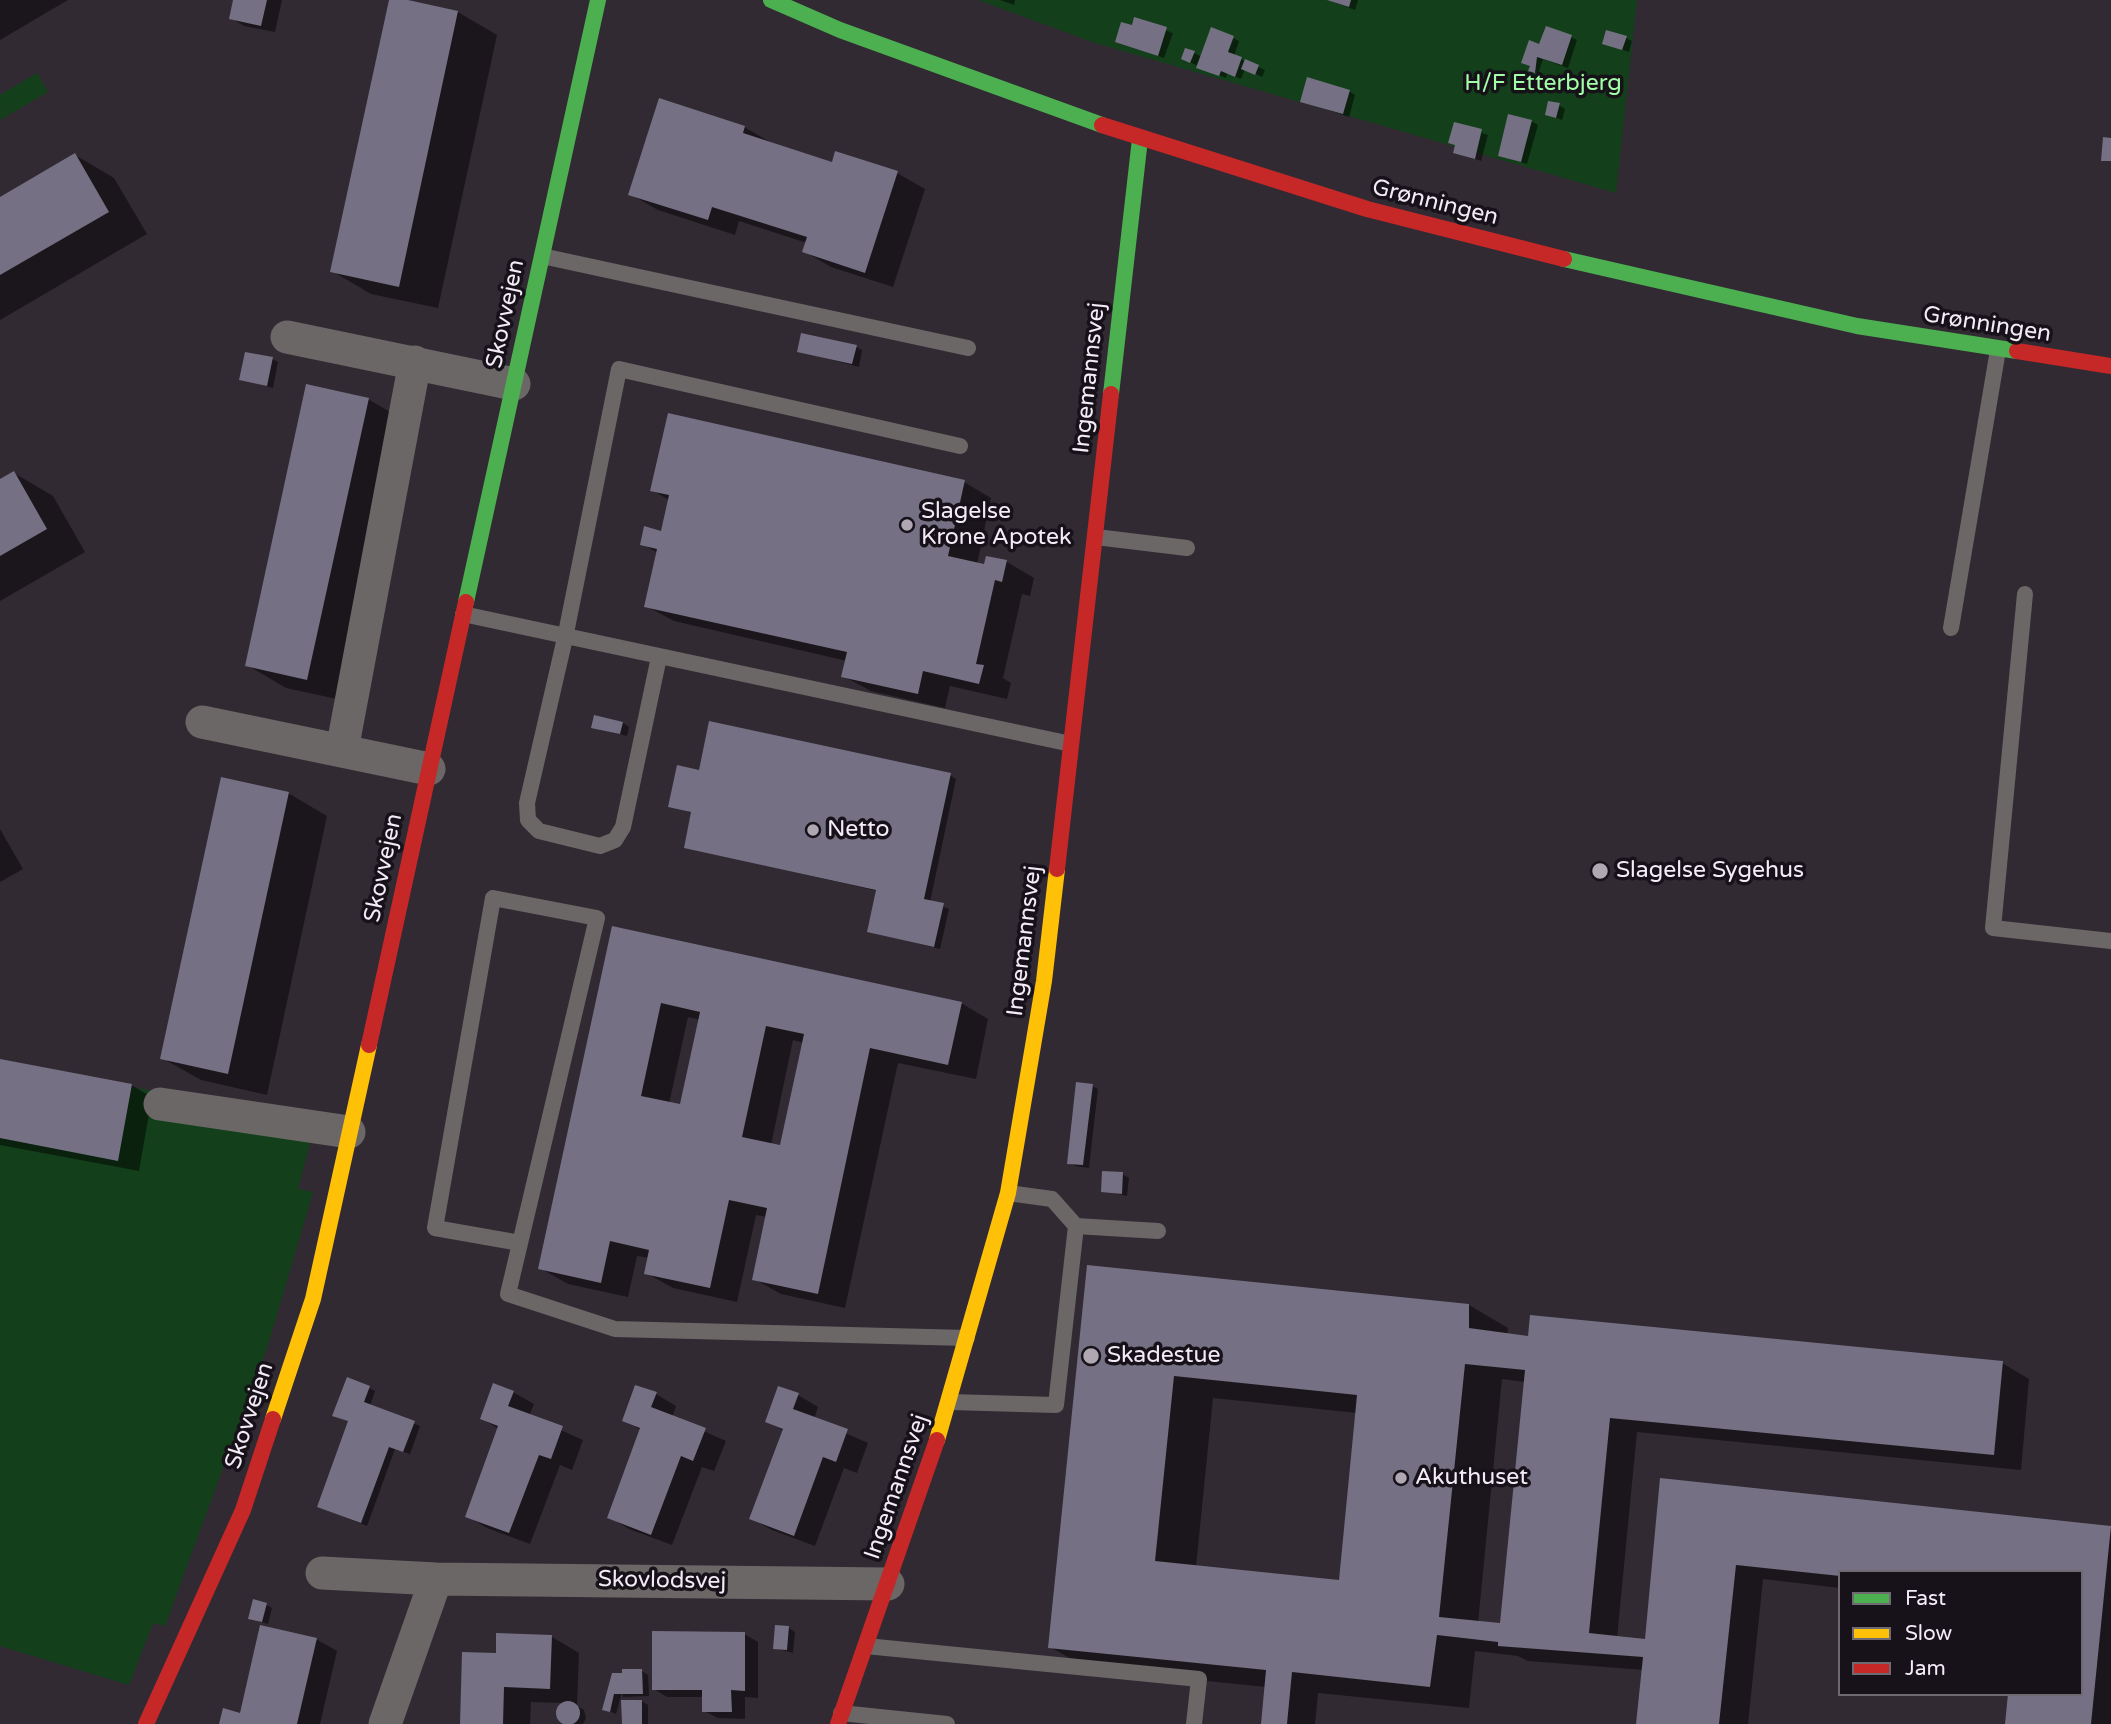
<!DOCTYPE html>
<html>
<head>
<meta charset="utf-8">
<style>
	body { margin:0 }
	#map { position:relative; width:2111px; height:1724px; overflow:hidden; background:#312a33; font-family:"Varela Round",sans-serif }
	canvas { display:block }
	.legend { position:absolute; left:1838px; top:1570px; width:245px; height:126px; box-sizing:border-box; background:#171219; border:2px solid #6f6971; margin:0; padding:9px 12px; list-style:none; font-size:21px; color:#f3ebf6 }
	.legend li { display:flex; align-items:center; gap:14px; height:35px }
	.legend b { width:35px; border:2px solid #6f6971 }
</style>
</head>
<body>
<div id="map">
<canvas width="2111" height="1724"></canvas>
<ul class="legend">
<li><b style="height:9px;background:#4caf50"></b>Fast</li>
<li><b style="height:9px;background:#ffc107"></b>Slow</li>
<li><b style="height:9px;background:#c62828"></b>Jam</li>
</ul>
</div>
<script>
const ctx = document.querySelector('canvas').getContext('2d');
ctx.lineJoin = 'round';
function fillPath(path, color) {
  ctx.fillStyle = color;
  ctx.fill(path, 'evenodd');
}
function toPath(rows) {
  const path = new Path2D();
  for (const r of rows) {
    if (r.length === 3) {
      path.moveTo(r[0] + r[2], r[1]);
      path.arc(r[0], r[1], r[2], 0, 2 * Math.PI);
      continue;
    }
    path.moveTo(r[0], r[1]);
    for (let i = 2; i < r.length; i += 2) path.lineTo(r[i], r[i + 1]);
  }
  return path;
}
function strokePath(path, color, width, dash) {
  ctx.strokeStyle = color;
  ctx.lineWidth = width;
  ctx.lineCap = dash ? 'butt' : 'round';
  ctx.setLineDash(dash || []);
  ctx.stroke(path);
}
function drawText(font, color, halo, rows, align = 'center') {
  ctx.font = font + ' "Varela Round",sans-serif';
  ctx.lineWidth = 7;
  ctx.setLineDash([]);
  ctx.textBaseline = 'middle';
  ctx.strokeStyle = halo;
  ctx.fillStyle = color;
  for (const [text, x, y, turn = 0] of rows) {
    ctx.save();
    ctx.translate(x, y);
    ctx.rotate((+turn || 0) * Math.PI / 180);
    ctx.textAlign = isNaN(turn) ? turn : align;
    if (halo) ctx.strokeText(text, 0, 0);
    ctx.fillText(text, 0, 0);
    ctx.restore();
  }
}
fillPath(toPath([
	[978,0,1637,0,1616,193,1095,43],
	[37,73,48,92,0,120,0,95],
	[0,1067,317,1116,298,1189,313,1192,268,1345,165,1626,153,1623,129,1685,0,1646]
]), '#13401a');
fillPath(toPath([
	[0,0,68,0,0,40],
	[235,0,282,0,275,32,244,26,231,18],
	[390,0,458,12,497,35,438,308,371,294,332,271],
	[1000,0,1015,0,1014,5],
	[1328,0,1358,0,1355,10],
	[1135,19,1173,33,1164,58,1123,44],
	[1571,37,1577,40,1568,68,1543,59,1539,71,1542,75,1530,70,1540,46],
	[1233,38,1239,41,1234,56,1265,70,1262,77,1245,69,1241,79,1227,73,1226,78,1189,62,1194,53,1202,57],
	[1626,38,1632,41,1629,52,1604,43],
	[1349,91,1355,95,1349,117,1302,101],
	[1559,105,1565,109,1562,120,1547,114],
	[1531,121,1538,125,1527,164,1500,156],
	[1455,124,1488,135,1481,161,1455,152],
	[744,127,772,143,833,164,836,153,897,173,925,189,893,287,831,267,804,251,807,243,739,221,735,235,658,210,630,194],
	[75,155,114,178,147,234,0,320,0,199],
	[856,347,862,350,859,367,799,351],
	[272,359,278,362,273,388,241,379],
	[368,399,407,422,346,701,286,688,247,665],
	[14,473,53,496,85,552,0,601,0,482],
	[964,482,991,498,977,564,985,566,987,558,1007,562,1034,578,1030,596,1022,594,1003,678,1011,683,1007,699,950,686,945,708,871,691,843,676,847,661,674,621,646,606,658,553,642,544,662,533,669,500,652,490],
	[623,723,629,727,627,736,593,727],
	[700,772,950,775,956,779,930,902,949,909,940,949,869,931,877,891,686,847,693,813,670,806],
	[288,793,327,816,267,1095,201,1080,162,1058],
	[0,829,23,869,0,882],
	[613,928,961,1003,988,1019,976,1079,898,1063,845,1308,781,1294,754,1279,767,1217,756,1215,737,1302,673,1288,646,1273,649,1258,637,1256,628,1297,568,1284,540,1268],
	[688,1017,700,1020,682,1106,669,1104],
	[793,1040,804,1043,782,1147,771,1145],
	[0,1061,131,1085,152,1097,139,1171,0,1145],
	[1092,1086,1098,1089,1089,1168,1075,1166,1069,1163],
	[1122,1174,1129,1178,1127,1196,1103,1191],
	[1088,1266,1469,1305,1508,1328,1507,1335,1530,1338,2002,1363,2029,1379,2021,1470,1637,1432,1617,1638,1647,1641,1662,1480,2111,1527,2111,1724,2006,1724,2081,1694,2081,1572,1840,1572,1840,1588,1763,1579,1748,1724,1637,1724,1644,1670,1528,1661,1518,1656,1475,1651,1469,1708,1318,1693,1315,1724,1263,1724,1266,1687,1089,1669,1050,1647],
	[1502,1379,1525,1382,1502,1625,1478,1623],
	[1213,1398,1357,1413,1340,1582,1196,1567],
	[369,1388,375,1391,370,1406,420,1426,410,1454,395,1449,367,1526,319,1507,350,1422,341,1418],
	[513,1392,534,1404,529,1416,583,1440,572,1470,560,1465,530,1544,487,1528,467,1516,499,1429,482,1419],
	[656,1394,676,1406,672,1417,726,1441,714,1471,702,1467,672,1545,629,1529,609,1517,641,1430,624,1420],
	[798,1395,818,1407,814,1419,868,1443,857,1473,844,1468,815,1546,772,1530,752,1519,784,1431,767,1421],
	[266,1605,272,1608,268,1624,250,1618],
	[789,1628,795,1632,793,1653,775,1648],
	[744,1634,758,1642,758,1698,745,1697,745,1719,718,1718,704,1711,704,1697,667,1697,654,1689],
	[552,1637,579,1653,577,1706,584,1710,586,1718,583,1724,568,1724,560,1720,557,1712,562,1703,531,1702,530,1724,462,1724,498,1655],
	[316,1639,337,1651,320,1724,221,1724,241,1715],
	[642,1671,648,1675,649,1696,623,1697,622,1692,616,1714,604,1709,614,1674],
	[642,1701,648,1705,648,1724,624,1724]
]), '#0007');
fillPath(toPath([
	[233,0,267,0,261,26,229,19],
	[389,0,408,0,458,11,399,287,330,272],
	[1327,0,1351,0,1349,7],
	[1134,17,1167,27,1158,56,1115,42,1121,22,1132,25],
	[1546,26,1572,35,1562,65,1537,57,1535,73,1528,71,1530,66,1521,63,1529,40,1539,44],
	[1211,27,1234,36,1228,52,1242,57,1235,77,1221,71,1219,76,1196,68],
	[1606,30,1627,36,1622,50,1602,44],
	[1185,48,1195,51,1190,63,1181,59],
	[1245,59,1259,65,1255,75,1241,69],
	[1307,77,1350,90,1343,114,1300,102],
	[659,98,745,126,743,133,832,162,835,151,898,171,865,273,802,252,807,237,712,207,708,220,628,195],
	[1548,101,1560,103,1556,118,1545,115],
	[1508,114,1532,120,1521,162,1498,156],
	[1454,122,1482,129,1475,159,1453,153,1455,145,1448,143],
	[2103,137,2111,138,2111,161,2101,161],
	[75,153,109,212,0,275,0,197],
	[801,333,857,345,852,364,797,352],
	[245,352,273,357,267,386,239,380],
	[306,384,369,398,307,680,245,666],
	[668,413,965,480,948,556,984,564,986,556,1007,560,1002,582,995,580,976,664,984,665,979,684,923,671,918,694,841,677,847,652,644,607,657,549,640,545,644,526,661,531,669,495,650,491],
	[14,471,47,529,0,556,0,479],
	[594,715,623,722,620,734,591,728],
	[709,721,951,773,924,899,944,903,934,947,867,932,876,890,684,848,691,812,668,807,677,765,699,770],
	[221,777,289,792,228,1074,160,1059],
	[612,926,962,1002,948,1065,870,1048,818,1294,752,1280,767,1208,729,1200,710,1288,644,1274,649,1250,610,1241,601,1283,538,1269],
	[661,1003,700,1012,680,1104,641,1096],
	[766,1026,804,1034,780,1145,742,1137],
	[0,1059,132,1084,118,1161,0,1138],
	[1076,1082,1093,1084,1083,1165,1067,1164],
	[1102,1171,1123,1172,1122,1194,1101,1192],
	[1087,1265,1469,1304,1469,1328,1528,1336,1530,1315,2003,1361,1994,1455,1610,1418,1589,1633,1645,1639,1660,1478,2111,1526,2091,1724,2005,1724,2008,1694,2081,1694,2081,1572,1840,1572,1840,1576,1736,1565,1719,1724,1636,1724,1643,1657,1498,1646,1498,1642,1437,1635,1430,1687,1292,1672,1287,1724,1261,1724,1266,1670,1048,1648],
	[1465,1364,1525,1370,1500,1623,1439,1617],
	[1174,1376,1357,1395,1339,1580,1155,1561],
	[347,1377,370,1386,364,1402,415,1421,403,1452,389,1447,361,1523,317,1507,348,1421,332,1416],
	[493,1383,514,1391,508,1406,563,1426,551,1459,539,1455,509,1533,465,1517,498,1426,480,1419],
	[635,1385,657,1392,651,1407,706,1428,693,1461,681,1456,651,1535,607,1518,640,1428,622,1421],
	[778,1386,799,1393,793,1409,848,1429,836,1462,823,1457,794,1536,749,1519,783,1429,765,1422],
	[253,1599,267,1603,262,1622,248,1619],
	[260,1625,317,1638,297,1724,219,1724,223,1708,240,1713],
	[775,1625,789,1626,787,1650,773,1649],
	[652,1631,745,1632,745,1691,731,1690,732,1712,702,1712,702,1690,652,1690],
	[496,1633,552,1635,550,1689,504,1687,503,1724,460,1724,462,1652,496,1653],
	[622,1669,642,1669,643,1694,614,1694,610,1712,602,1710,612,1673,622,1673],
	[621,1700,642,1700,642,1724,622,1724],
	[568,1713,12]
]), '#757084');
strokePath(toPath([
	[542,256,968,348],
	[1096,537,1187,548],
	[2025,594,1993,928,2111,941],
	[463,614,1071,744],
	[1951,628,1998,350],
	[659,657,623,827,615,840,600,846,539,831,528,820,527,803,565,638,619,369,960,446],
	[1076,1226,1158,1231],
	[520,1243,435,1228,493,898,597,918,508,1294,615,1329,967,1338],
	[950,1402,1056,1405,1076,1226,1052,1199,1008,1193],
	[866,1646,1199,1679,1194,1724],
	[841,1713,947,1724]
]), '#6b6767', 16);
strokePath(toPath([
	[287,337,514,384],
	[202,722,429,769],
	[342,750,415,362],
	[160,1104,349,1132],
	[322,1573,436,1579,888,1584],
	[385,1724,436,1579]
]), '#6b6767', 33);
strokePath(toPath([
	[771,0,840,30,1102,125],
	[1564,259,1857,326,2017,351],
	[1111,394,1140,139],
	[466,602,598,0]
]), '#4caf50', 16);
strokePath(toPath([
	[273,1419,313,1299,369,1045],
	[937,1440,1008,1193,1044,981,1057,869]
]), '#ffc107', 16);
strokePath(toPath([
	[1102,125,1367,209,1564,259],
	[2017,351,2111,366],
	[1057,869,1111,394],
	[369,1045,466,602],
	[146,1724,243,1510,273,1419],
	[838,1724,937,1440]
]), '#c62828', 16);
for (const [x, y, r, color] of [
	[907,525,7,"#afa7b2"],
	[813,830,7,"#afa7b2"],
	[1600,871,9,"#afa7b2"],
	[1091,1356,9,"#afa7b2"],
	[1401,1478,7,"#afa7b2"]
]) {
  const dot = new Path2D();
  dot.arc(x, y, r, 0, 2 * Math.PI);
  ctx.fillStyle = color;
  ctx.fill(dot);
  strokePath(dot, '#171219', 2.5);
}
drawText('23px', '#a2fea7', '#171219', [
	["H/F Etterbjerg",1543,84]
]);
drawText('23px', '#f3ebf6', '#171219', [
	["Grønningen",1435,203,14],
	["Skovvejen",506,314,-78],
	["Grønningen",1987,325,9],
	["Ingemannsvej",1090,378,-84],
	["Skovvejen",384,868,-78],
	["Ingemannsvej",1025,941,-83],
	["Skovvejen",250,1416,-72],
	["Ingemannsvej",897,1487,-71],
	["Skovlodsvej",662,1581,1]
]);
drawText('23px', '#f3ebf6', '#171219', [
	["Slagelse",921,512],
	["Krone Apotek",921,538],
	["Netto",827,830],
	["Slagelse Sygehus",1616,871],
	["Skadestue",1107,1356],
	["Akuthuset",1415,1478]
], 'left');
</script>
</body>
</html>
